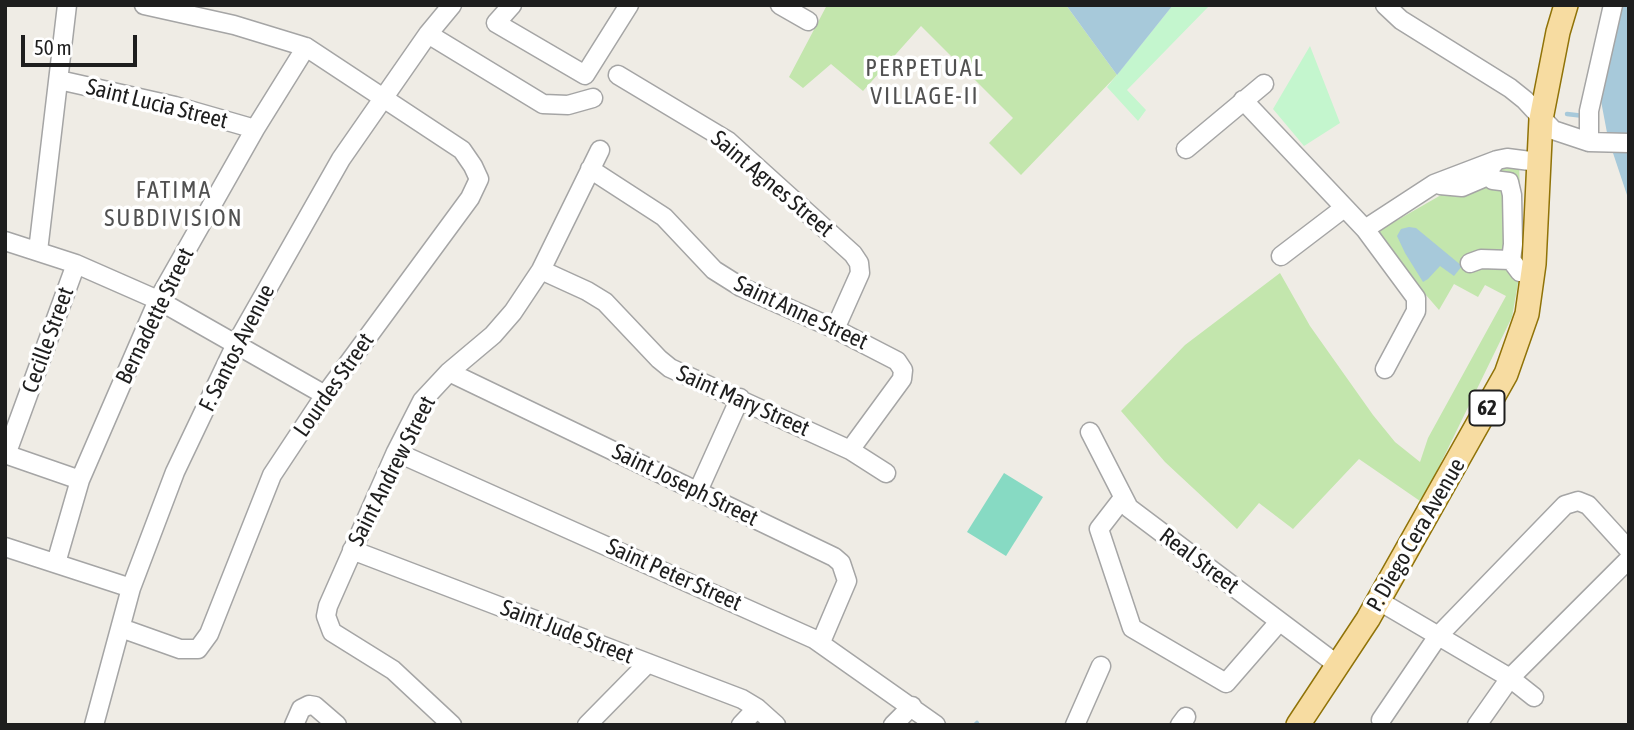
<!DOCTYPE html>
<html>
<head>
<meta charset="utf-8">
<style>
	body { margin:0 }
	#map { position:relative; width:1634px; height:730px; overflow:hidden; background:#efece5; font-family:"Asap Condensed",sans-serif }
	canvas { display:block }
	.frame { position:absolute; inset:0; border:7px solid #1e1e1e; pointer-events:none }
	.scale { position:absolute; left:21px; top:35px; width:116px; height:32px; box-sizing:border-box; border:4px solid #1e1e1e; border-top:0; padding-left:9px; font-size:21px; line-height:24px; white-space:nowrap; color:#1e1e1e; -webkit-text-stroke:5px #fff; paint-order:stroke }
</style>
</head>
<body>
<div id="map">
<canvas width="1634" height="730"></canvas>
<div class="frame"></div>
<div class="scale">50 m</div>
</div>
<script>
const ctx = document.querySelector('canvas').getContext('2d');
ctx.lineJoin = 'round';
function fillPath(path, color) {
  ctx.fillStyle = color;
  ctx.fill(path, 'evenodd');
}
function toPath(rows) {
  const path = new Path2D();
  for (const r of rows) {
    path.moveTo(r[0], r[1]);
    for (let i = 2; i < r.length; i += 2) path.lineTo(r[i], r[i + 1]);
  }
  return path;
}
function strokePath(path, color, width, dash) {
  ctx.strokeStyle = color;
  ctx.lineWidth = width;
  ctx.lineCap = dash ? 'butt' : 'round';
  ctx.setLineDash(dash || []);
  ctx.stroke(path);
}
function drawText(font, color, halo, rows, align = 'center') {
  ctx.font = font + ' "Asap Condensed",sans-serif';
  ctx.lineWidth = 7;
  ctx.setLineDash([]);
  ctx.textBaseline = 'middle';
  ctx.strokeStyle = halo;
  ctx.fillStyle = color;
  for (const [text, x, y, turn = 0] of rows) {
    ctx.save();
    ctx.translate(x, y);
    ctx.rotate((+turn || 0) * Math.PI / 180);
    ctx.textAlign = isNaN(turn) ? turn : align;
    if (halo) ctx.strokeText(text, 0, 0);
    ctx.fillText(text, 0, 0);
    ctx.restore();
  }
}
fillPath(toPath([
	[827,5,1066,5,1117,75,1021,175,989,143,1013,118,921,26,863,91,831,64,803,88,789,77],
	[1504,159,1519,162,1522,261,1512,317,1435,475,1420,501,1359,459,1293,529,1259,503,1237,529,1165,462,1121,411,1185,345,1280,273,1310,326,1373,415,1395,442,1420,462,1428,438,1506,296,1485,285,1478,297,1454,284,1439,310,1373,234]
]), '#c3e6ad');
fillPath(toPath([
	[1173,5,1210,5,1127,90,1146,110,1138,121,1107,87],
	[1310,46,1340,123,1304,146,1273,109]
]), '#c4f6ce');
fillPath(toPath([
	[1004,473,1043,497,1006,556,967,532]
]), '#87dac3');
fillPath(toPath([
	[1066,5,1173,5,1117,75],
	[1621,5,1629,5,1629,201,1608,138,1601,101,1602,74],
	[1409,227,1416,228,1462,266,1454,276,1440,266,1428,279,1423,282,1405,253,1397,236,1401,229]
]), '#a7c9da');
strokePath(toPath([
	[1567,114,1584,116],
	[975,725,977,723]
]), '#a7c9da', 4.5);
const minor = toPath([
	[512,5,496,23,585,75,629,5],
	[780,5,808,21],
	[1385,5,1401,20,1510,88,1525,100,1553,130,1589,142,1629,143],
	[428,34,543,104,568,105,593,98],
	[618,75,728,141,853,254,859,263,860,273,835,329],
	[59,80,175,106,255,129],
	[1243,100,1365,229,1416,298,1416,311,1385,369],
	[1589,142,1589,111,1613,5],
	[1186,149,1264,84],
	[1497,160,1491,167,1490,175,1493,180,1509,182,1512,195,1513,244,1511,260],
	[590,169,664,217,714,270,741,287,835,329,897,361,903,370,902,379,850,450],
	[1440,185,1462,187,1490,175],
	[1365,229,1434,184,1497,160,1507,158,1538,162],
	[5,241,76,264,158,300,325,395],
	[38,251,67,5],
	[1281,256,1344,208],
	[1470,263,1481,259,1511,260,1520,272],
	[541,270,587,291,605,302,659,359,670,368,850,450,886,473],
	[449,372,834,557,841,563,847,581,821,642],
	[1090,432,1129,508,1339,666],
	[396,452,814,639,936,725],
	[5,454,80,480],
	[6,455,76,264],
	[698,491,740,398],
	[1123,498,1099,529,1132,628,1226,683,1279,622],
	[5,547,131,588],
	[352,550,742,699,757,708,776,725],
	[56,563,80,480,158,300,255,129,306,47],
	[1379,601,1510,678,1534,697],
	[121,628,180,649,198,649,209,634,272,475,325,395,470,198,479,179,473,166,462,150,306,47,234,25,144,5],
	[1381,720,1438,636,1565,505,1578,501,1588,505,1629,550],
	[94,725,131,588,175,472,236,344,341,159,428,34,452,5],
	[294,725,301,709,309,705,315,706,337,725],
	[452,725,393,670,332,632,326,616,328,606,396,452,422,401,449,372,493,335,513,312,541,270,600,150],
	[587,725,648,663],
	[741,725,757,708],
	[893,725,912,706],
	[1075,725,1101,666],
	[1180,725,1186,717],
	[1477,725,1510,678,1629,559]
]);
const major = toPath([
	[1298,725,1368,619,1506,374,1527,314,1534,264,1541,119,1558,32,1566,5]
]);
strokePath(minor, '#a5a5a5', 21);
strokePath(major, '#907308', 26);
strokePath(minor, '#fff', 18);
strokePath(major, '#f7dca1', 23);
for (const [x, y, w] of [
	[1487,408,35]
]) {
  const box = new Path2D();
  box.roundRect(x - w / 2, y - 17.5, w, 35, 5);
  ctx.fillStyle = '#fff';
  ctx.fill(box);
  strokePath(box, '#1e1e1e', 2);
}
drawText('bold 21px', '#1e1e1e', null, [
	["62",1487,408]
]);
drawText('23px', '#1e1e1e', '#fff', [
	["Saint Lucia Street",157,104,14],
	["Saint Agnes Street",772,184,40],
	["Saint Anne Street",801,313,25],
	["Bernadette Street",155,316,-64],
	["Cecille Street",48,340,-70],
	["F. Santos Avenue",237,348,-63],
	["Lourdes Street",334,385,-55],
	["Saint Mary Street",743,401,24],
	["Saint Andrew Street",392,471,-63],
	["Saint Joseph Street",685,485,26],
	["P. Diego Cera Avenue",1416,535,-60],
	["Real Street",1199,561,37],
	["Saint Peter Street",674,575,24],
	["Saint Jude Street",567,632,21]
]);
ctx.letterSpacing = '2px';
drawText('24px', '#515151', '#fff', [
	["PERPETUAL",925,68],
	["VILLAGE-II",925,96],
	["FATIMA",174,190],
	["SUBDIVISION",174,218]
]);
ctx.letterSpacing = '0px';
</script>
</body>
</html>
